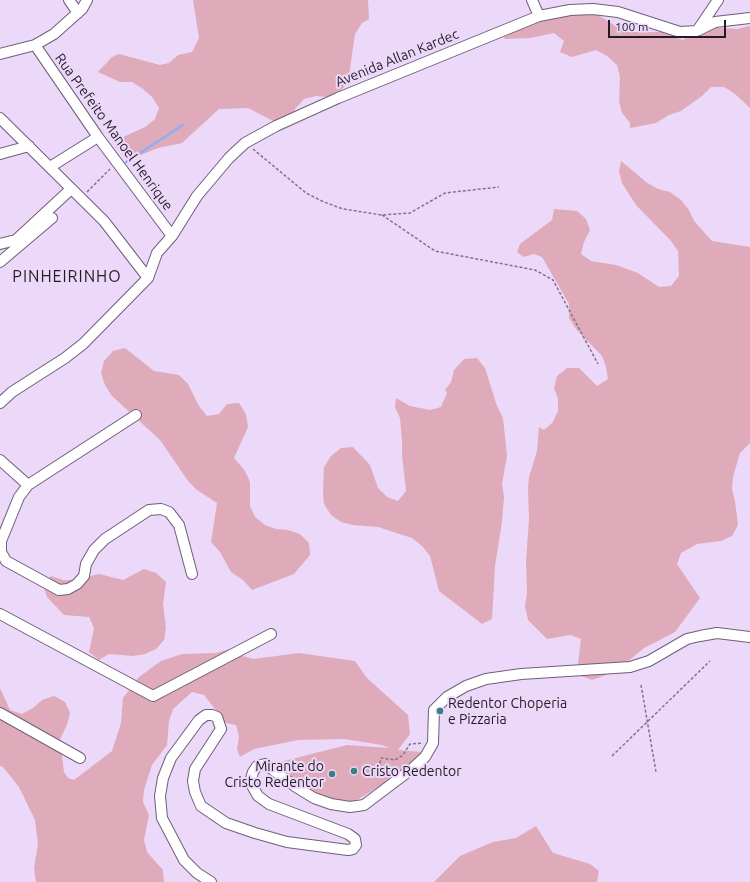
<!DOCTYPE html>
<html>
<head>
<meta charset="utf-8">
<style>
	body { margin:0 }
	#map { position:relative; width:750px; height:882px; overflow:hidden; background:#ecd8f8; font-family:Ubuntu,sans-serif }
	canvas { display:block }
	.scale { position:absolute; left:608px; top:20px; width:118px; height:18px; box-sizing:border-box; border:2px solid #221b26; border-top:0; padding-left:5px; font-size:12px; line-height:14px; white-space:nowrap; color:#221b26; -webkit-text-stroke:3px #ecd8f8; paint-order:stroke }
</style>
</head>
<body>
<div id="map">
<canvas width="750" height="882"></canvas>
<div class="scale">100 m</div>
</div>
<script>
const ctx = document.querySelector('canvas').getContext('2d');
ctx.lineJoin = 'round';
function fillPath(path, color) {
  ctx.fillStyle = color;
  ctx.fill(path, 'evenodd');
}
function toPath(rows) {
  const path = new Path2D();
  for (const r of rows) {
    path.moveTo(r[0], r[1]);
    for (let i = 2; i < r.length; i += 2) path.lineTo(r[i], r[i + 1]);
  }
  return path;
}
function strokePath(path, color, width, dash) {
  ctx.strokeStyle = color;
  ctx.lineWidth = width;
  ctx.lineCap = dash ? 'butt' : 'round';
  ctx.setLineDash(dash || []);
  ctx.stroke(path);
}
function drawText(font, color, halo, rows, align = 'center') {
  ctx.font = font + ' Ubuntu,sans-serif';
  ctx.lineWidth = 4;
  ctx.setLineDash([]);
  ctx.textBaseline = 'middle';
  ctx.strokeStyle = halo;
  ctx.fillStyle = color;
  for (const [text, x, y, turn = 0] of rows) {
    ctx.save();
    ctx.translate(x, y);
    ctx.rotate((+turn || 0) * Math.PI / 180);
    ctx.textAlign = isNaN(turn) ? turn : align;
    if (halo) ctx.strokeText(text, 0, 0);
    ctx.fillText(text, 0, 0);
    ctx.restore();
  }
}
fillPath(toPath([
	[193,0,368,0,369,19,362,23,355,34,348,83,339,92,328,97,316,96,304,99,295,109,291,121,279,124,248,108,219,109,182,143,158,148,136,157,124,154,115,146,123,137,145,127,155,119,159,108,152,97,143,89,132,82,120,82,98,72,112,57,119,54,160,65,169,63,178,55,192,52,199,38],
	[551,13,595,13,625,32,661,32,683,40,703,27,738,29,750,26,750,108,735,94,724,87,711,87,702,96,681,111,669,115,656,123,630,128,630,123,622,113,619,101,620,77,617,65,607,56,596,50,572,57,560,52,564,41,554,33,530,38,505,39,504,37],
	[621,161,646,182,658,189,670,192,681,200,689,210,694,221,712,241,750,247,750,443,740,453,733,477,732,489,735,501,738,525,732,536,721,541,697,544,681,553,677,564,700,598,675,632,644,648,626,663,604,676,592,680,581,676,578,664,581,639,570,635,547,639,528,620,525,606,527,593,526,562,529,519,528,489,529,477,537,451,539,427,544,430,553,422,558,411,558,399,554,388,557,376,567,368,579,368,597,386,608,379,606,367,602,356,576,329,569,318,569,304,542,257,534,254,524,257,517,252,520,244,552,220,554,209,577,211,586,219,590,230,584,242,581,254,591,261,616,265,638,273,659,287,671,286,679,276,678,251,671,241,636,205,622,183,619,171],
	[125,348,154,371,179,375,188,384,199,406,207,416,219,414,227,404,239,403,246,414,248,427,234,458,245,471,250,482,250,506,255,517,265,525,276,529,288,530,300,534,309,543,310,555,294,574,252,590,243,580,231,572,220,552,211,542,217,503,197,490,188,481,160,440,112,396,105,385,101,373,104,361,113,351],
	[477,358,485,368,497,406,503,418,507,456,502,484,504,497,502,522,495,566,492,619,482,624,439,591,430,556,422,546,412,538,378,527,353,525,341,522,331,515,324,504,323,492,324,467,331,456,341,448,353,447,370,465,378,488,387,497,398,501,406,491,402,455,402,442,400,418,395,407,396,398,410,406,430,410,441,407,447,393,445,390,451,382,454,370,464,359],
	[144,569,156,573,166,582,163,604,166,628,164,640,156,649,145,654,133,656,109,654,99,660,89,652,94,628,89,617,64,615,47,597,43,585,51,576,63,580,75,580,99,574,123,580],
	[230,649,239,655,254,659,299,653,355,661,367,678,408,715,410,734,398,750,422,752,412,763,380,786,350,804,312,793,276,763,347,745,389,748,382,745,344,739,298,740,254,749,240,757,237,749,239,737,236,725,226,723,204,695,192,692,173,709,169,721,167,745,152,765,144,790,143,802,149,815,144,840,147,852,163,870,164,882,36,882,34,868,38,844,35,820,19,787,3,767,0,766,0,688,10,710,22,714,33,708,42,700,54,696,65,702,70,713,67,725,60,739,64,772,68,778,74,780,112,751,121,723,123,698,139,677,161,661,182,654,216,653],
	[536,826,553,853,590,864,599,871,597,882,434,882,460,856,493,842,516,838]
]), '#dfabbb');
strokePath(toPath([
	[126,162,183,125]
]), '#91acf0', 2.5);
const minor = toPath([
	[69,0,78,13],
	[532,0,539,16],
	[699,30,715,22,750,18],
	[35,45,98,137,172,236],
	[0,54,35,45,54,34,82,9,87,0],
	[0,118,104,221,148,278],
	[0,154,29,146],
	[50,167,98,137],
	[0,244,16,240,71,189],
	[0,262,52,218],
	[0,403,12,392,65,358,83,344,148,278,157,253,172,236,197,196,229,158,245,143,276,126,338,98,539,16,570,10,593,9,618,12,680,32,697,31,718,0],
	[136,415,28,485,19,497,1,541,1,552,6,561,59,590,68,589,77,584,84,576,86,564,94,550,105,539,149,510,161,509,169,512,179,525,192,574],
	[0,460,28,485],
	[0,614,153,696,271,634],
	[0,713,80,758],
	[211,882,197,873,184,860,162,818,160,796,163,778,171,758,199,720,206,715,212,715,217,717,221,729,195,769,193,781,195,792,201,806,226,823,255,833,287,842,348,850,353,849,356,845,355,839,348,834,269,804,258,796,250,782,253,772,257,766,265,764,296,787,314,798,331,804,350,807,364,805,413,768,425,757,433,743,434,710,447,697,466,686,486,679,521,674,630,667,649,661,687,639,700,636,717,633,750,637]
]);
strokePath(minor, '#6f5e79', 12);
strokePath(toPath([
	[253,149,306,193,324,202,343,209,382,215,410,213,445,193,499,187],
	[87,192,110,169],
	[382,215,435,251,535,270,553,280,598,364],
	[641,685,656,772],
	[612,756,710,661],
	[369,766,379,768,381,758,395,760,403,755,410,744,423,743]
]), '#807388', 1.5, [3, 2]);
strokePath(minor, '#fff', 10);
for (const [x, y, r, color] of [
	[440,711,4,"#378083"],
	[354,771,4,"#378083"],
	[332,774,4,"#378083"]
]) {
  const dot = new Path2D();
  dot.arc(x, y, r, 0, 2 * Math.PI);
  ctx.fillStyle = color;
  ctx.fill(dot);
  strokePath(dot, '#ecd8f8', 1.5);
}
drawText('14px', '#221b26', '#ecd8f8', [
	["Avenida Allan Kardec",397,58,-22],
	["Rua Prefeito Manoel Henrique",114,132,54]
]);
drawText('14px', '#221b26', '#ecd8f8', [
	["Redentor Choperia",448,703],
	["e Pizzaria",448,719],
	["Mirante do",324,766,"right"],
	["Cristo Redentor",324,782,"right"],
	["Cristo Redentor",362,771]
], 'left');
ctx.letterSpacing = '1px';
drawText('16px', '#221b26', '#ecd8f8', [
	["PINHEIRINHO",67,277]
]);
ctx.letterSpacing = '0px';
</script>
</body>
</html>
